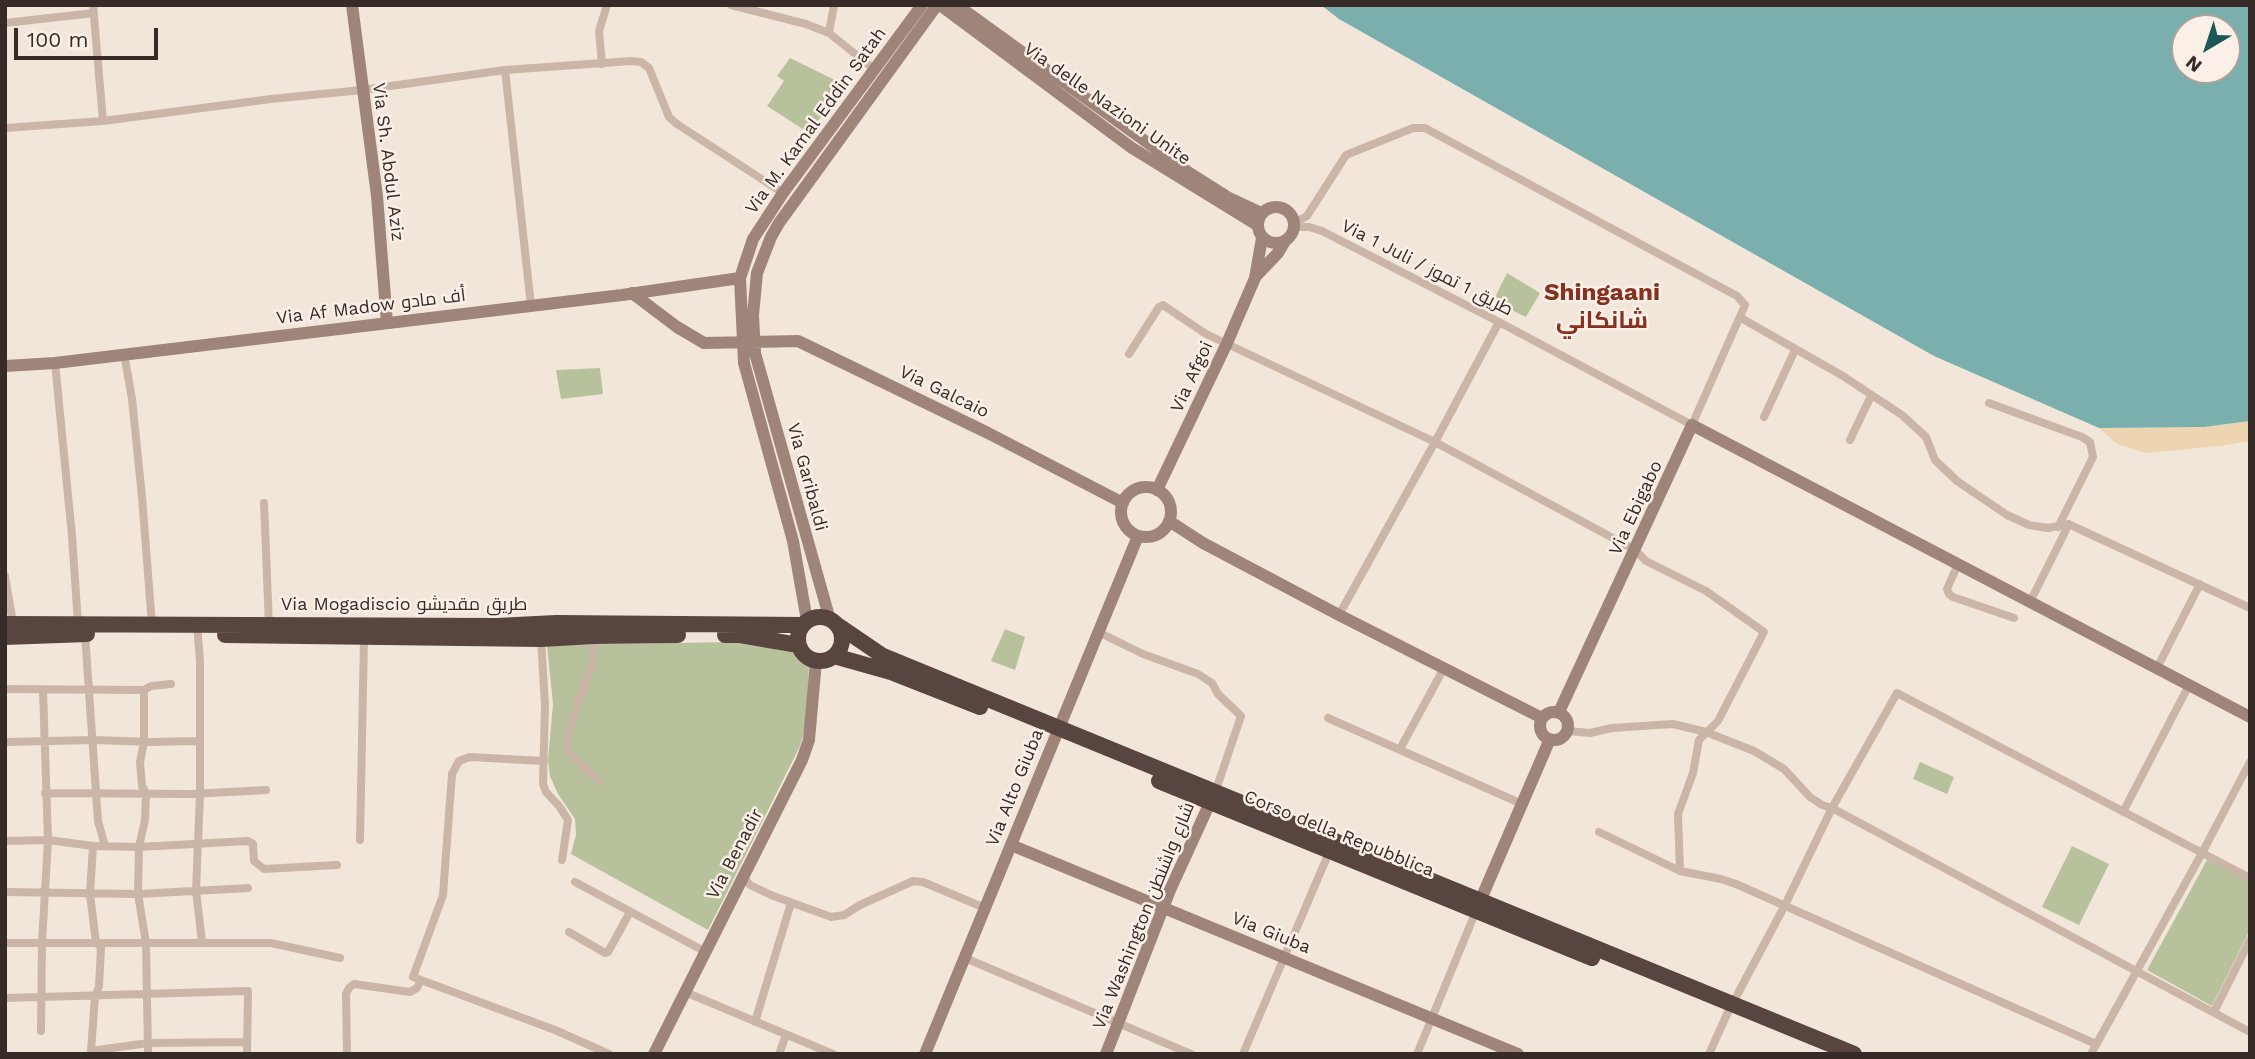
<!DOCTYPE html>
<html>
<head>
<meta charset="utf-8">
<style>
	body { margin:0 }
	#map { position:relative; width:2255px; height:1059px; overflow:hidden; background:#f2e6db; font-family:"Work Sans",sans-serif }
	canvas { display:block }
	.frame { position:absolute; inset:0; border:7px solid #372b28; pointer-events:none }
	.north { position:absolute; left:2171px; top:14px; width:70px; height:70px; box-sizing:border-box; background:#faf0e8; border:2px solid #aca19b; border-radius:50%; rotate:219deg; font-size:19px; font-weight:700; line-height:28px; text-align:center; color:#372b28 }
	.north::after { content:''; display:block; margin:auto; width:24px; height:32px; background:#1d5858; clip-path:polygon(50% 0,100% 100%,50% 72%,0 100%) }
	.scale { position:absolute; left:14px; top:28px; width:144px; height:32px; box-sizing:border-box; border:4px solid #372b28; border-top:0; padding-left:9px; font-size:21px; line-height:24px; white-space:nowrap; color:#372b28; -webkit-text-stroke:5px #faf0e8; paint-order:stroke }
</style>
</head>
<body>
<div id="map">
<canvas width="2255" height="1059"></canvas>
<div class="frame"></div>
<div class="north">N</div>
<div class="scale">100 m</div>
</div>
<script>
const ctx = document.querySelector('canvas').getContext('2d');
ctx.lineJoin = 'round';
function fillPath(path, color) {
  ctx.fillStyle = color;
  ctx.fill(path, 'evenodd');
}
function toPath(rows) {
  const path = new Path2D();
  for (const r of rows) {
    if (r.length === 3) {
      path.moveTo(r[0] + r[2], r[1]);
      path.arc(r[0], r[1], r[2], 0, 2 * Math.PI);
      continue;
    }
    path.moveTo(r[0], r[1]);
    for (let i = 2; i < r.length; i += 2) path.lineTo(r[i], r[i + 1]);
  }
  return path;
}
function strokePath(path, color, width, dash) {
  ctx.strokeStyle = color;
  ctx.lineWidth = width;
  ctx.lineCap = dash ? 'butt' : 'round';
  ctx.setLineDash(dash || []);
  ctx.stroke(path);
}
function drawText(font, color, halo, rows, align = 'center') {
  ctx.font = font + ' "Work Sans",Cairo,sans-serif';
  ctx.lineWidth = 5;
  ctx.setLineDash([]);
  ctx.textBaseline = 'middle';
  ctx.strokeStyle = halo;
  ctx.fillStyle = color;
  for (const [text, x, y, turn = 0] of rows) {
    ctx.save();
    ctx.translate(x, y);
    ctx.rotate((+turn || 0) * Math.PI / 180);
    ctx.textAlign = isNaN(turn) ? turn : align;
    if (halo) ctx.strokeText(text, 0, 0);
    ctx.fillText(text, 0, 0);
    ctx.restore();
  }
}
fillPath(toPath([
	[790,58,845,85,809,133,767,106,784,81,777,76],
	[1507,273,1540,293,1526,317,1493,301],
	[600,368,603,394,561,399,556,370],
	[1005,629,1025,637,1015,670,991,661],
	[738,642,796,653,809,664,806,727,800,746,708,930,571,854,576,835,575,819,558,794,550,776,548,760,553,704,547,645],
	[1920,762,1954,777,1947,794,1913,779],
	[2072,846,2109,864,2079,925,2042,907],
	[2207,860,2250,881,2250,930,2212,1006,2147,970]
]), '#b7c19b');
fillPath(toPath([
	[2250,421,2250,441,2220,446,2146,453,2117,444,2099,428,2204,427]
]), '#eed5b2');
fillPath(toPath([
	[1321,5,2250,5,2250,421,2204,427,2099,428,1934,356,1339,19],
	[2185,28,2227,28,2227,70,2185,70]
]), '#7aafae');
strokePath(toPath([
	[93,5,103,121],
	[731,5,806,24,829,33,874,69],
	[5,23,94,13],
	[829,33,834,5],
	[602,64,599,31,607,5],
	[505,70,531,306],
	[5,128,103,121,271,99,362,90,505,70,631,61,641,62,649,68,669,117,677,124,783,193],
	[1294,223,1307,216,1346,155,1413,128,1425,128,1737,296,1745,305,1692,425,1499,322,1322,231,1309,227,1294,227],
	[1741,318,1843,376,1902,415,1926,437,1935,460,1957,481,2007,515,2029,525,2048,528,2069,524,2079,529,2250,608],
	[124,353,132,399,142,497,152,625],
	[1129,354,1159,307,1163,305,1206,334,1435,442,1635,550,1646,561,1706,591,1764,632,1718,721,1699,740,1693,773,1678,814,1680,871],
	[55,363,72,536,78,624],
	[1989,403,2082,437,2090,442,2093,457,2058,527],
	[1764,417,1795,350],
	[1850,440,1871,396],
	[264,503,269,625],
	[1958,564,1947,589,1949,594,1953,597,2014,618],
	[5,576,13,623],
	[2030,602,2069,524],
	[1339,615,1435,442,1499,322],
	[197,625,200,661,200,793,196,891,202,942],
	[1098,632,1143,654,1198,674,1212,683,1218,694,1241,716,1215,793],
	[85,634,98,821,105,846],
	[594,634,593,662,579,700,567,738,567,746,569,753,599,781],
	[541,639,545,705,543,784,546,792,559,806,568,820,562,860],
	[2157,668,2200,584],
	[5,689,144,690,151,686,171,684],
	[144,690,144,742,140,762,142,786,146,793,145,820,139,847,138,894,146,943,148,1054],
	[1328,718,1522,804],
	[1568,731,1590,733,1612,728,1673,724,1706,732,1754,751,1784,769,1810,797,1822,805,1832,808,2250,1032],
	[5,742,94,740,150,742,199,741],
	[1400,749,1444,668],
	[544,761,470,757,459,761,452,774,443,895,413,977,555,1030,609,1054],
	[45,793,192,794,266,790],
	[2123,812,2189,685],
	[1599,832,1680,871,1721,879,1736,884,2096,1044],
	[360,840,364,637],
	[5,841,48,840,93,846,139,847,248,841,253,844,254,861,264,869,337,865],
	[742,876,750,885,771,895,831,917,844,915,860,905,913,881,923,882,985,908],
	[575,882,704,951],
	[5,892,138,894,248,888],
	[569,932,605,953,608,952,630,912],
	[5,943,271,943,340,958],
	[965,958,1191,1054],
	[685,992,833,1054],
	[5,998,248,991,247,1054],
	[2214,1012,2250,940],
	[755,1022,791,903],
	[41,1031,42,943,48,840,43,690],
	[91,1051,95,996,99,987,101,947,96,943,90,894,93,846],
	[91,1054,91,1051,148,1043,246,1042],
	[347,1054,346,994,349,988,354,984,410,992,417,988,421,980],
	[779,1054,786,1035],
	[1243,1054,1330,850],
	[1417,1054,1476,911],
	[1709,1054,1727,1014,1785,905,1832,808,1897,693,2250,878],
	[2091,1054,2202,853,2250,762]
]), '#cab5a7', 8);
strokePath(toPath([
	[352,5,377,196,387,323],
	[940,5,1132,148,1257,225],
	[957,5,1188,172,1229,198,1261,213],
	[1276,225,18],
	[1255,277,1278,253,1285,241],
	[632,293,677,327,704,343,798,341,988,433,1123,503],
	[5,366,55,363,622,295,740,278],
	[1146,512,25],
	[1157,490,1227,343,1255,278,1262,238],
	[1169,521,1203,543,1339,615,1542,718],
	[830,620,755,353,753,315,757,273,771,237,779,223,937,5],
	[807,621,793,541,744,363,740,278,753,239,783,193,922,5],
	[1554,726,14],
	[1559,712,1692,425,2250,717],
	[1011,845,1518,1054],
	[1478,906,1550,739],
	[654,1054,802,760,809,740,816,661],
	[925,1054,1138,536],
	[1106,1054,1170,890,1213,796]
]), '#9e8479', 12);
strokePath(toPath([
	[820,639,22],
	[5,624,497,626,556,623,803,625],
	[836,624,883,656,1854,1054],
	[225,635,541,639,594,636,678,635],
	[725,635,740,635,798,645],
	[5,637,87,634],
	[834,656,891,672,980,707],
	[1159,781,1592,958]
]), '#58453f', 16);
drawText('18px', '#372b28', '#faf0e8', [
	["Via delle Nazioni Unite",1107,104,35],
	["Via M. Kamal Eddin Satah",816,121,-54],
	["Via Sh. Abdul Aziz",388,162,83],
	["Via 1 Juli / طريق 1 تموز",1427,268,27],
	["Via Af Madow أف مادو",371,307,-7],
	["Via Afgoi",1192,377,-65],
	["Via Galcaio",944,392,26],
	["Via Garibaldi",807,477,75],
	["Via Ebigabo",1636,508,-65],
	["Via Mogadiscio طريق مقديشو",404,605],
	["Via Alto Giuba",1015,788,-68],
	["Corso della Repubblica",1339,834,22],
	["Via Benadir",735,854,-62],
	["Via Washington شارع واشنطن",1144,916,-68],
	["Via Giuba",1271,933,22]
]);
drawText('bold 24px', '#863221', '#faf0e8', [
	["Shingaani",1602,293],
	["شانكاني",1602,321]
]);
</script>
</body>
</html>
